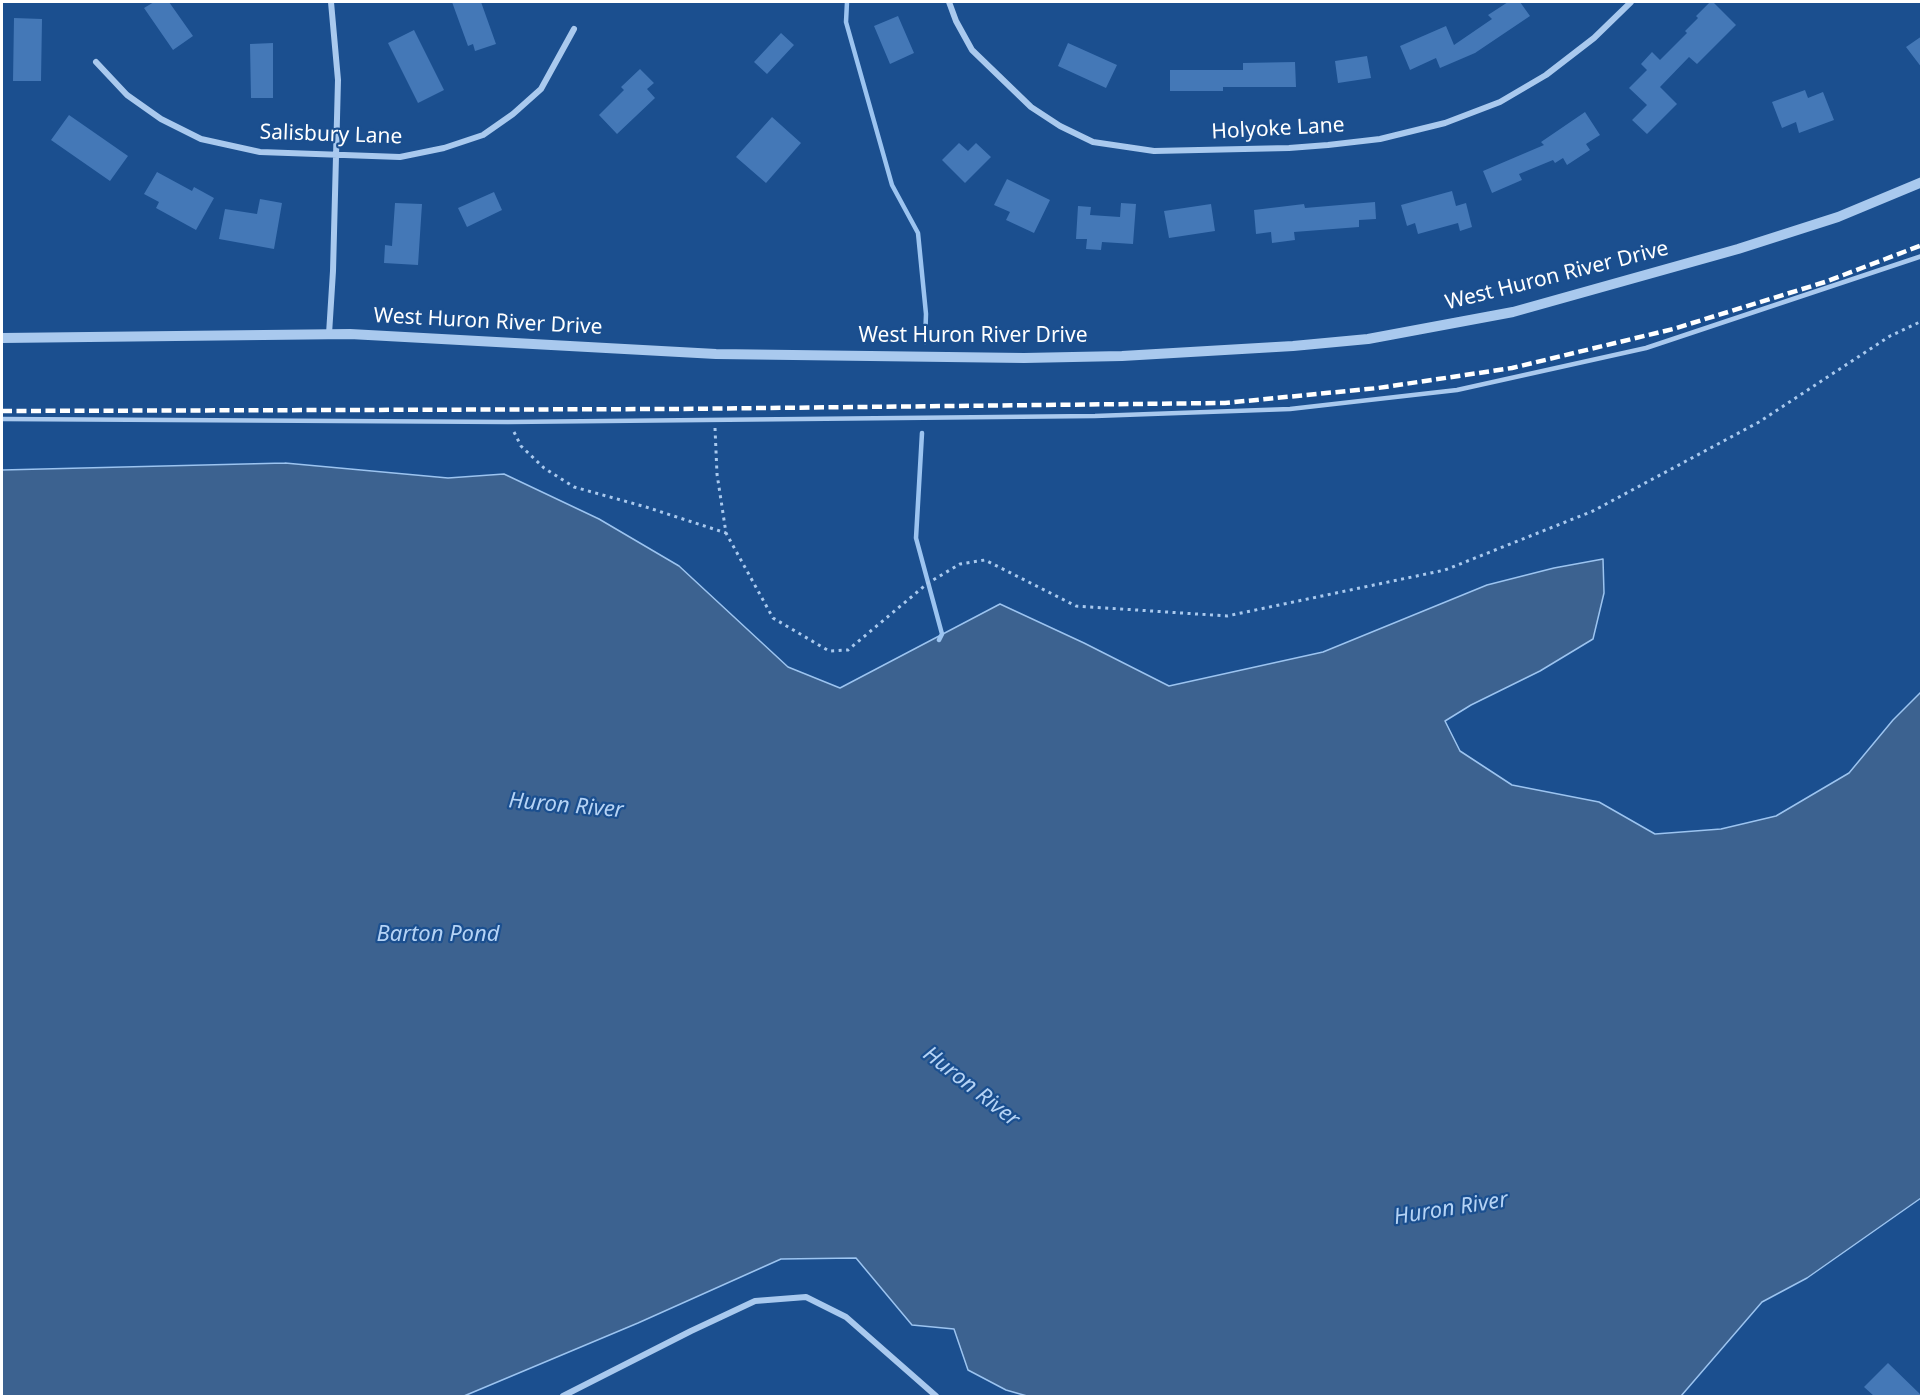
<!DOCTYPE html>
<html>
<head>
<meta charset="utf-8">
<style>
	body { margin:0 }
	#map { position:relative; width:1923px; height:1398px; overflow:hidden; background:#1b4f8f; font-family:"Noto Sans",sans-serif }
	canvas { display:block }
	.frame { position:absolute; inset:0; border:3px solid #fff; pointer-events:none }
</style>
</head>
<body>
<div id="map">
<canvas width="1923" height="1398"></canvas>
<div class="frame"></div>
</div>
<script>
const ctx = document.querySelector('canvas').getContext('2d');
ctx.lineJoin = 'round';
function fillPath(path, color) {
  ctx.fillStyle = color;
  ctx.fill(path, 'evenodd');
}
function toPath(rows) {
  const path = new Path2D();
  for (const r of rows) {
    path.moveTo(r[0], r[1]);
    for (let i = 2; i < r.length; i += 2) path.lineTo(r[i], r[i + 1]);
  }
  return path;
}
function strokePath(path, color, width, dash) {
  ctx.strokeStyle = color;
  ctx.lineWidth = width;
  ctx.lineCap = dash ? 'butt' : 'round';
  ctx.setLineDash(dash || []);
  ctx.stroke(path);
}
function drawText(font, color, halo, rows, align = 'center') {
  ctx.font = font + ' "Noto Sans",sans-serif';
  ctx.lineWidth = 4.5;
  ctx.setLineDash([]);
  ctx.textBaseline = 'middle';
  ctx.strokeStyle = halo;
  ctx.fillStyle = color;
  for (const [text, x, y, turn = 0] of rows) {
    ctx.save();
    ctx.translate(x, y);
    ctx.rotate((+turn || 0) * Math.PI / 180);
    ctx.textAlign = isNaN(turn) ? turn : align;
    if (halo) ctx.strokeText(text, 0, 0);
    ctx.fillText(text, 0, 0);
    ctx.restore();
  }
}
const water = toPath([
	[285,463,448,478,504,474,599,519,679,566,788,667,840,688,1000,604,1084,643,1169,686,1323,652,1487,585,1554,568,1603,559,1604,593,1593,639,1540,671,1471,705,1445,721,1460,751,1512,785,1599,802,1655,834,1721,829,1776,816,1849,773,1893,720,1921,692,1921,1198,1807,1278,1762,1302,1681,1396,1027,1396,1006,1390,968,1370,954,1329,912,1325,856,1258,781,1259,638,1323,464,1396,2,1396,2,470,285,463]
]);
fillPath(water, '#3c6290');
strokePath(water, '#9cc4f0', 1.5);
strokePath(toPath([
	[847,2,846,22,892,185,918,233,926,314,925,342],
	[922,433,916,538,942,634,939,640]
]), '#9cc4f0', 4.5);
fillPath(toPath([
	[154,2,169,2,193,36,173,50,144,8],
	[452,2,481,2,496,44,475,51,473,44,468,46],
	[1508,2,1520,2,1530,16,1475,53,1440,68,1436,58,1410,70,1400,46,1446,26,1454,45,1492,19,1488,15],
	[1710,2,1713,2,1736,25,1697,64,1689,57,1660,87,1677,104,1647,134,1632,120,1647,105,1629,88,1647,70,1641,64,1652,52,1660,60,1687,33,1685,31,1698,18,1696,16],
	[898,16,914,53,890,64,874,26],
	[14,18,42,19,41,81,13,81],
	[414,30,444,90,418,103,388,43],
	[781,33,794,45,767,74,754,62],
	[1922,36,1922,68,1906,47],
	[273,43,273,98,251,98,250,44],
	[1068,43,1117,65,1106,88,1058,66],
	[1367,56,1371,78,1338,83,1335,61],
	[1295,62,1296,87,1223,87,1223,91,1170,91,1170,70,1243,70,1243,63],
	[640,69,654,83,647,89,655,98,617,134,599,115,624,90,621,87],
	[1805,90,1808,98,1823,92,1834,120,1799,133,1796,122,1782,128,1772,102],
	[1585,112,1600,135,1586,144,1590,150,1567,165,1563,158,1555,163,1553,160,1519,174,1522,180,1492,193,1483,171,1544,145,1541,142],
	[69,115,128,156,110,181,51,140],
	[772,117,801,143,766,183,736,157],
	[959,143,968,151,976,143,991,157,965,183,942,160],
	[157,172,192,191,194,187,214,198,196,230,156,208,159,202,144,194],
	[1007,179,1050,200,1034,233,1006,220,1010,212,994,205],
	[1452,191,1456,206,1466,203,1472,227,1460,231,1458,223,1418,234,1415,223,1407,226,1401,205],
	[494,192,502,210,467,227,458,208],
	[260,199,282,203,274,249,219,239,225,209,257,214],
	[1375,202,1376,219,1359,220,1359,227,1294,232,1295,240,1272,243,1271,232,1256,234,1254,210,1304,204,1305,208],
	[395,203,422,204,418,265,384,263,385,245,392,246],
	[1121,203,1136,204,1133,244,1102,242,1101,250,1086,249,1087,239,1076,239,1078,206,1091,207,1090,215,1120,217],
	[1211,204,1215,231,1169,238,1164,211],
	[1888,1363,1922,1396,1874,1396,1864,1387]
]), '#4478b7');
strokePath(toPath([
	[715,428,717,474,726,533,773,618,829,651,848,650,928,583,960,564,985,560,1076,606,1227,616,1445,570,1593,511,1759,422,1890,336,1922,321],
	[514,432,521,446,544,468,574,487,646,507,726,533]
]), '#a9c9ee', 3, [3, 4.5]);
strokePath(toPath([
	[2,419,508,422,1095,416,1290,409,1457,390,1646,348,1922,256]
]), '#a9c9ee', 4.5);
strokePath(toPath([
	[949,2,956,21,972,50,1031,107,1060,126,1093,142,1154,151,1289,148,1328,145,1380,139,1445,123,1500,102,1546,75,1594,38,1631,2],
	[96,62,127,95,161,119,201,139,260,152,400,157,444,148,483,135,513,114,541,89,574,29],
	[329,334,333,271,338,80,331,2],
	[563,1396,691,1331,755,1301,806,1297,846,1317,936,1396]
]), '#a9c9ee', 6);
strokePath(toPath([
	[2,338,350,334,716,354,1024,358,1122,356,1293,346,1368,339,1513,312,1738,249,1838,217,1922,182]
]), '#a9c9ee', 10);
strokePath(toPath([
	[2,411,675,409,1225,403,1378,388,1512,368,1673,329,1825,282,1922,245]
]), '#fff', 4.5, [10, 4.5]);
drawText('21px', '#fff', '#1b4f8f', [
	["Holyoke Lane",1278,129,-3],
	["Salisbury Lane",331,135,2],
	["West Huron River Drive",1557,276,-14],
	["West Huron River Drive",488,322,3],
	["West Huron River Drive",973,336]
]);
drawText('italic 22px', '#b5d3f5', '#1b4f8f', [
	["Huron River",566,806,5],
	["Barton Pond",438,935],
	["Huron River",971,1087,38],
	["Huron River",1451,1209,-9]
]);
</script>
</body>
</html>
